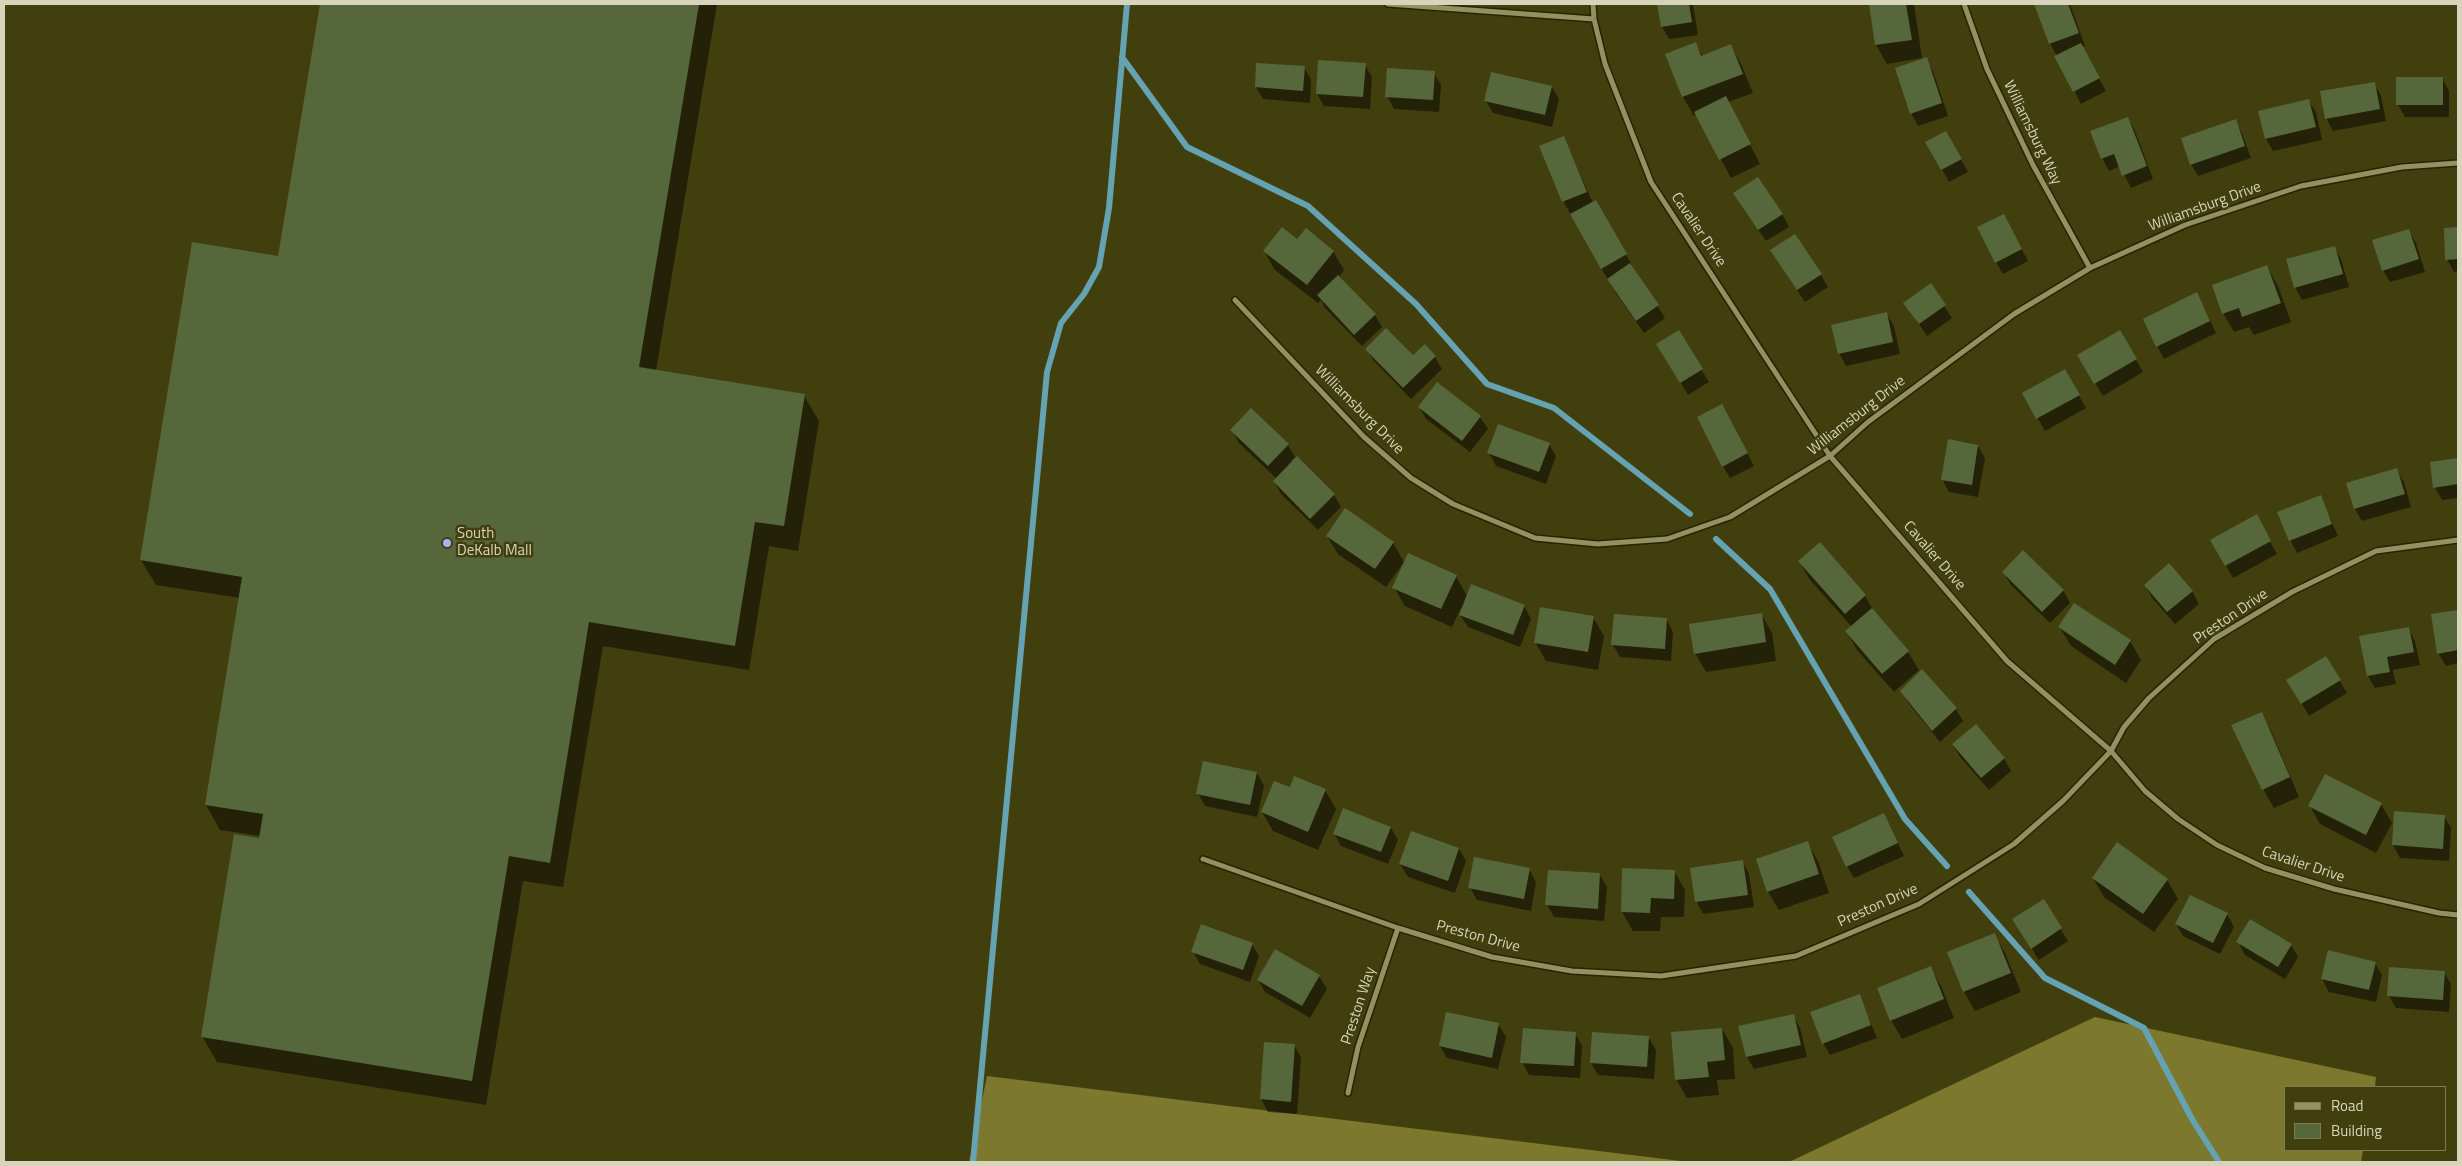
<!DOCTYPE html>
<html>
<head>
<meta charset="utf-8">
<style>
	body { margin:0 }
	#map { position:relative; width:2462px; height:1166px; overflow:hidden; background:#423f0e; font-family:"Titillium Web",sans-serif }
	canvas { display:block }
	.frame { position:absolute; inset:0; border:5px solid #d6d5bc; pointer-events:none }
	.legend { position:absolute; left:2284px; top:1086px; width:162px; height:65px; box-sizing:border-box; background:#423f0e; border:1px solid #7d7b54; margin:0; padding:6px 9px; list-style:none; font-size:15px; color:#d6d5bc }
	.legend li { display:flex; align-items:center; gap:10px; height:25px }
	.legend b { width:25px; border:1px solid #7d7b54 }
</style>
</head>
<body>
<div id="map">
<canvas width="2462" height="1166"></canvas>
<div class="frame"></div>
<ul class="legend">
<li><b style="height:6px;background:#939161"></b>Road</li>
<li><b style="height:14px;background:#56673c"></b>Building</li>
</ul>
</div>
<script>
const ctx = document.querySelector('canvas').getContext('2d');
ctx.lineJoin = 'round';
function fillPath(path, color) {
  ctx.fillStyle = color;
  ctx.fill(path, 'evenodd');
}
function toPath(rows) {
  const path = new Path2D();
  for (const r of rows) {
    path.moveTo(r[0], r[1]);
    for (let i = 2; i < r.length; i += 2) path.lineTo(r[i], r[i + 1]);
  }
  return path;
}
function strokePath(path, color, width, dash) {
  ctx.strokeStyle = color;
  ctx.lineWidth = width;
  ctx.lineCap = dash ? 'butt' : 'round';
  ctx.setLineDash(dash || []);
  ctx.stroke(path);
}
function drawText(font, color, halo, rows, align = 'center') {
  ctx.font = font + ' "Titillium Web",sans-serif';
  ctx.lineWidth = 5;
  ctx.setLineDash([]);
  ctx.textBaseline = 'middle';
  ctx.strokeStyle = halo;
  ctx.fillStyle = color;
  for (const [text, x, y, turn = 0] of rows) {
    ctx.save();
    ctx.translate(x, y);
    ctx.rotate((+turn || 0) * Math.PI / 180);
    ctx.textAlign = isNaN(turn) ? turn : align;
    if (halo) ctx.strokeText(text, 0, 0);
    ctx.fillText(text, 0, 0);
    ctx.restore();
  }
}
fillPath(toPath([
	[2095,1017,2376,1077,2375,1087,2286,1087,2286,1150,2363,1150,2361,1162,1789,1162],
	[987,1076,1221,1105,1689,1162,969,1162]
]), '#7c782d');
fillPath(toPath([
	[321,4,717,4,656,371,804,396,819,421,798,551,769,546,749,670,603,646,563,887,523,881,486,1105,217,1062,202,1036,261,836,220,830,206,805,240,598,156,585,141,560,279,258],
	[1658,4,1693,4,1698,35,1669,39,1662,27],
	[1870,4,1914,4,1922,58,1887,64,1876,45],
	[2035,4,2070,4,2085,46,2082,47,2106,91,2081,104,2050,43],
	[1695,43,1703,57,1731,46,1741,64,1753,93,1728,102,1760,164,1731,178,1697,114,1694,116,1683,97,1667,54],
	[1926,59,1933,71,1948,116,1918,126,1911,113],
	[1365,65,1372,77,1370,109,1324,106,1317,94],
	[1304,67,1311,80,1310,103,1263,99,1256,87],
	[1434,73,1441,85,1439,112,1394,109,1387,96],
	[2442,78,2449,91,2449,117,2405,117,2398,105],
	[2374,83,2381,96,2386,121,2333,131,2326,118],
	[1552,87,1559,99,1552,127,1493,113,1486,101],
	[2308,100,2316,112,2322,140,2273,151,2266,139,2259,112],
	[2128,118,2135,131,2153,179,2131,188,2120,166,2109,171,2102,158],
	[2235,121,2242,133,2251,158,2198,176,2191,164],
	[1946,132,1968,172,1949,182,1927,142],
	[1564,138,1593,203,1596,202,1633,267,1665,318,1644,333,1615,292,1563,201],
	[1742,206,1782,214,1789,227,1766,241],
	[2004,215,2028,261,2003,274,1996,262],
	[2445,229,2458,229,2458,271,2454,272,2447,259],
	[2409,231,2416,243,2425,272,2390,282,2383,270],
	[1298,240,1333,251,1344,270,1339,277,1375,315,1382,327,1362,346,1325,308,1321,300,1318,303,1275,270,1264,251],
	[2334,247,2341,259,2349,287,2302,300,2295,287],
	[1779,263,1821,275,1828,287,1805,302],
	[2267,267,2278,286,2291,322,2254,335,2249,327,2234,332,2223,313],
	[1930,285,1952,318,1927,336,1905,303],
	[2203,306,2216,333,2164,359,2157,346],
	[1887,314,1894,326,1900,354,1846,366,1839,353],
	[1678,332,1709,382,1688,395,1665,357],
	[2120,332,2143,372,2103,396,2079,356],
	[1367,349,1413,357,1435,357,1442,369,1411,399,1374,361],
	[2065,371,2086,408,2045,431,2024,394],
	[1419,407,1480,417,1488,429,1470,452,1426,419],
	[1729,418,1754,466,1730,478,1723,466],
	[1232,430,1288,445,1295,457,1291,461,1334,495,1341,507,1318,530,1281,494,1274,481,1277,479,1239,443],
	[1549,444,1556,456,1546,484,1496,466,1489,453],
	[1978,446,1985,458,1978,497,1949,492,1942,479],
	[2458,459,2458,498,2442,500,2435,488,2431,463],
	[2396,470,2404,482,2411,507,2362,521,2355,509],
	[2320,496,2338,536,2297,553,2290,540],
	[2256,516,2277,554,2233,578,2212,540],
	[1327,536,1393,543,1404,562,1386,587,1338,554],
	[1820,544,1865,596,1876,615,1908,652,1919,670,1894,692,1857,650,1847,632,1852,627,1810,580,1799,561],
	[2003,572,2063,590,2070,603,2050,623,2011,585],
	[1456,576,1467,596,1524,606,1531,619,1520,647,1468,627,1460,615,1462,609,1461,608,1452,627,1405,606,1394,587],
	[2145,585,2192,591,2199,604,2175,624,2152,598],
	[2075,605,2130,641,2141,660,2126,683,2071,646,2060,628],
	[2458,611,2458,663,2446,666,2438,653,2432,616],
	[1761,614,1772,633,1776,661,1706,672,1695,653],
	[1593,617,1604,636,1598,670,1546,661,1535,642],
	[1666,619,1673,632,1671,661,1620,657,1613,645],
	[2408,628,2415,641,2420,665,2393,670,2396,684,2375,688,2368,676,2360,637],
	[2325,657,2347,693,2309,716,2288,680],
	[1902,691,1956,709,1963,721,1940,742,1909,704],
	[2262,714,2272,733,2299,797,2274,808,2263,789],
	[1953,745,2004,758,2011,771,1989,790,1960,757],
	[1257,773,1264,786,1257,817,1205,806,1198,793],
	[1290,789,1325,790,1336,809,1318,850,1273,831,1262,812],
	[2381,804,2392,823,2376,853,2320,824,2310,806],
	[1884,815,1904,856,1854,878,1847,866],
	[2444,816,2451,828,2449,861,2400,858,2393,845],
	[1391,828,1398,840,1388,864,1341,846,1334,833],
	[1807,842,1818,861,1829,893,1779,910,1768,892,1757,859],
	[2117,844,2167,880,2178,899,2154,932,2104,897,2093,878],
	[1459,849,1466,861,1455,893,1408,877,1400,864],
	[1742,861,1749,874,1754,907,1703,914,1696,901],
	[1529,869,1536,882,1531,911,1477,900,1470,887],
	[1674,871,1685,890,1684,917,1661,917,1660,931,1633,931,1622,912],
	[1600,875,1607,887,1604,921,1554,917,1547,905],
	[2043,901,2068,941,2039,960,2021,932],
	[2227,914,2234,927,2220,954,2183,936,2176,924],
	[1994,934,2005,953,2021,992,1975,1011,1964,992,1948,953],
	[2238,942,2291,945,2298,957,2285,979,2245,955],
	[1252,944,1259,956,1250,982,1200,964,1193,952],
	[1275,950,1319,976,1327,989,1310,1018,1265,992,1258,980],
	[2375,963,2382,975,2376,1002,2329,992,2322,979],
	[1930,967,1941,986,1954,1018,1902,1039,1891,1020],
	[2444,972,2451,984,2449,1012,2396,1008,2389,996],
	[1859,995,1877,1038,1830,1055,1823,1043],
	[1793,1015,1800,1028,1807,1057,1754,1069,1747,1057],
	[1498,1024,1506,1037,1498,1069,1447,1058,1440,1046],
	[1722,1029,1733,1048,1735,1079,1717,1080,1719,1095,1687,1098,1676,1079],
	[1575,1033,1582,1046,1580,1078,1529,1075,1522,1062],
	[1649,1038,1656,1050,1654,1079,1598,1075,1591,1063],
	[1294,1045,1301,1058,1297,1114,1268,1112,1261,1099]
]), '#0007');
strokePath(toPath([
	[1122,57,1187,147,1308,206,1416,304,1487,384,1554,408,1690,514],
	[1716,539,1770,589,1905,819,1947,866],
	[1969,892,2045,978,2144,1028,2192,1119,2219,1162],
	[973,1162,1047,372,1061,323,1084,294,1099,267,1109,208,1127,4]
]), '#65a3b2', 6);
fillPath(toPath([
	[320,4,699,4,639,367,805,394,784,526,755,522,735,646,589,622,550,863,509,856,472,1081,201,1037,234,834,259,838,263,814,205,805,242,577,140,560,192,242,278,256],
	[1657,4,1689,4,1692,22,1661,27],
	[1869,4,1906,4,1912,40,1875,45],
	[2034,4,2068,4,2079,33,2049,44],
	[1696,42,1701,56,1731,44,1743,74,1682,97,1665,54],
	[2081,43,2100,78,2073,92,2054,56],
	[1927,57,1942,103,1910,114,1895,68],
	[1318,60,1366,63,1363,97,1316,94],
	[1256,63,1305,66,1303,91,1255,87],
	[1387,68,1435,71,1433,100,1385,97],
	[1491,72,1552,86,1545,115,1484,101],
	[2396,77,2443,77,2443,105,2396,105],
	[2375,82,2380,109,2325,119,2320,91],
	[1726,96,1751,144,1719,160,1694,112],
	[2309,99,2316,127,2265,139,2258,111],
	[2128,117,2147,166,2122,176,2114,154,2101,159,2090,131],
	[2236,119,2245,146,2190,165,2181,138],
	[1946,131,1962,159,1941,170,1925,142],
	[1564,136,1587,192,1562,202,1539,146],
	[1758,177,1783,214,1758,230,1733,193],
	[1596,200,1627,254,1601,269,1570,214],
	[2004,214,2022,249,1995,263,1977,227],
	[1282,227,1297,239,1306,228,1334,251,1307,285,1263,251],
	[2458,227,2458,259,2445,260,2444,228],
	[2409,229,2419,259,2382,271,2372,240],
	[1795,234,1822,274,1797,290,1770,250],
	[2335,246,2343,274,2294,288,2286,259],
	[1630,263,1659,305,1636,321,1607,279],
	[2267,265,2281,303,2242,317,2239,308,2222,314,2212,285],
	[1338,275,1376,314,1354,335,1317,295],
	[1931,283,1946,305,1919,324,1903,303],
	[2197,292,2210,321,2156,347,2143,319],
	[1887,312,1893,342,1838,354,1831,325],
	[1386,328,1413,355,1425,344,1436,356,1403,388,1365,349],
	[1679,330,1703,369,1680,383,1656,344],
	[2120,330,2137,359,2094,384,2077,355],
	[2065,369,2080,395,2036,419,2022,393],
	[1437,382,1481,416,1462,441,1418,407],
	[1722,404,1748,453,1722,467,1697,417],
	[1251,408,1289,444,1268,466,1230,430],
	[1498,424,1550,443,1539,472,1487,453],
	[1948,439,1978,445,1972,485,1941,480],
	[1297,456,1335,494,1310,519,1273,481],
	[2458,458,2458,484,2433,488,2430,462],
	[2397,468,2405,494,2354,509,2346,483],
	[2321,495,2332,524,2289,541,2277,512],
	[1345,508,1394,542,1375,569,1326,536],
	[2257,514,2271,541,2225,566,2210,540],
	[1820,542,1866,595,1845,614,1798,561],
	[2023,550,2064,590,2042,612,2002,572],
	[1408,553,1457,575,1441,609,1392,588],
	[2169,563,2193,591,2167,612,2144,585],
	[1471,584,1525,605,1513,635,1459,615],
	[2074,603,2131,640,2115,665,2058,627],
	[1540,607,1594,616,1588,652,1534,643],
	[1872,608,1909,651,1882,674,1845,631],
	[2458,610,2458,650,2437,654,2431,614],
	[1762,613,1766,642,1694,654,1689,624],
	[1614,614,1667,618,1665,649,1611,645],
	[2409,627,2414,652,2387,657,2390,672,2367,676,2359,636],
	[2326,656,2341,680,2301,704,2286,680],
	[1922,669,1957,708,1932,731,1900,691],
	[2262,712,2290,777,2262,790,2231,725],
	[1976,724,2005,758,1981,778,1952,744],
	[1203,761,1257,772,1250,805,1196,794],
	[2325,774,2382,803,2366,835,2308,806],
	[1294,776,1326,789,1308,832,1261,812,1274,781,1290,787],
	[1343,808,1391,827,1381,852,1333,834],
	[2394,811,2445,815,2443,849,2392,845],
	[1884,813,1898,843,1846,867,1832,837],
	[1411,831,1459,848,1448,881,1399,864],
	[1808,841,1819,874,1767,892,1756,859],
	[2117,842,2168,879,2143,914,2092,878],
	[1474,857,1530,868,1524,899,1468,888],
	[1743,860,1748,895,1695,902,1690,868],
	[1622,868,1675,870,1674,899,1651,898,1650,913,1621,912],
	[1548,870,1600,873,1598,909,1545,905],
	[2190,895,2228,913,2213,943,2175,924],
	[2044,899,2062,928,2031,949,2012,919],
	[2250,919,2292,944,2278,967,2236,942],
	[1201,924,1253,943,1243,970,1191,952],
	[1995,933,2011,973,1963,992,1947,952],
	[1275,949,1320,975,1302,1006,1257,980],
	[2328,950,2376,962,2369,990,2321,979],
	[1931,966,1944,999,1890,1021,1877,988],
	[2389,967,2445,971,2443,1000,2387,996],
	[1860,994,1871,1025,1822,1044,1810,1012],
	[1446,1012,1499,1023,1492,1058,1439,1046],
	[1794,1014,1801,1045,1746,1057,1738,1026],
	[1523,1028,1576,1032,1574,1066,1520,1063],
	[1722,1028,1725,1060,1707,1062,1709,1077,1675,1080,1671,1032],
	[1592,1032,1649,1036,1647,1067,1590,1063],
	[1264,1042,1295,1044,1291,1102,1260,1099]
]), '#56673c');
const street = toPath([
	[1388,4,1594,19],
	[1593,4,1594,19,1605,64,1651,182,1830,456,2007,661,2111,751,2145,791,2178,819,2217,845,2265,868,2334,889,2439,913,2458,915],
	[1964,4,1987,69,2033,165,2090,268],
	[1235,300,1364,437,1411,478,1453,504,1535,538,1598,544,1667,539,1730,517,1830,456,1868,422,2014,314,2090,268,2185,225,2301,186,2402,167,2458,163],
	[1203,859,1398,928,1492,957,1572,971,1661,976,1796,956,1919,904,2014,844,2063,801,2111,751,2124,727,2149,698,2214,639,2292,592,2376,551,2458,540],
	[1348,1093,1358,1047,1398,928]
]);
strokePath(street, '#272501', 8);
strokePath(street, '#939161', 5);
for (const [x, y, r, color] of [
	[447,543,5,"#b1adfa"]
]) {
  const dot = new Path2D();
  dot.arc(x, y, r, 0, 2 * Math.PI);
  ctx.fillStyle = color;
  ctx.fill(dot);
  strokePath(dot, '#423f0e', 2);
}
drawText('15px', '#d6d5bc', '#423f0e', [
	["Williamsburg Way",2032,133,64],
	["Williamsburg Drive",2205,207,-20],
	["Cavalier Drive",1698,230,56],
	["Williamsburg Drive",1359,410,45],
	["Williamsburg Drive",1857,416,-38],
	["Cavalier Drive",1934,556,49],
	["Preston Drive",2231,617,-34],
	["Cavalier Drive",2303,865,18],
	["Preston Drive",1878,906,-24],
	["Preston Drive",1478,937,15],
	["Preston Way",1359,1006,-72]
]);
drawText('15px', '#d6d5bc', '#423f0e', [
	["South",457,534],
	["DeKalb Mall",457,551]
], 'left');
</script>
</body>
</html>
